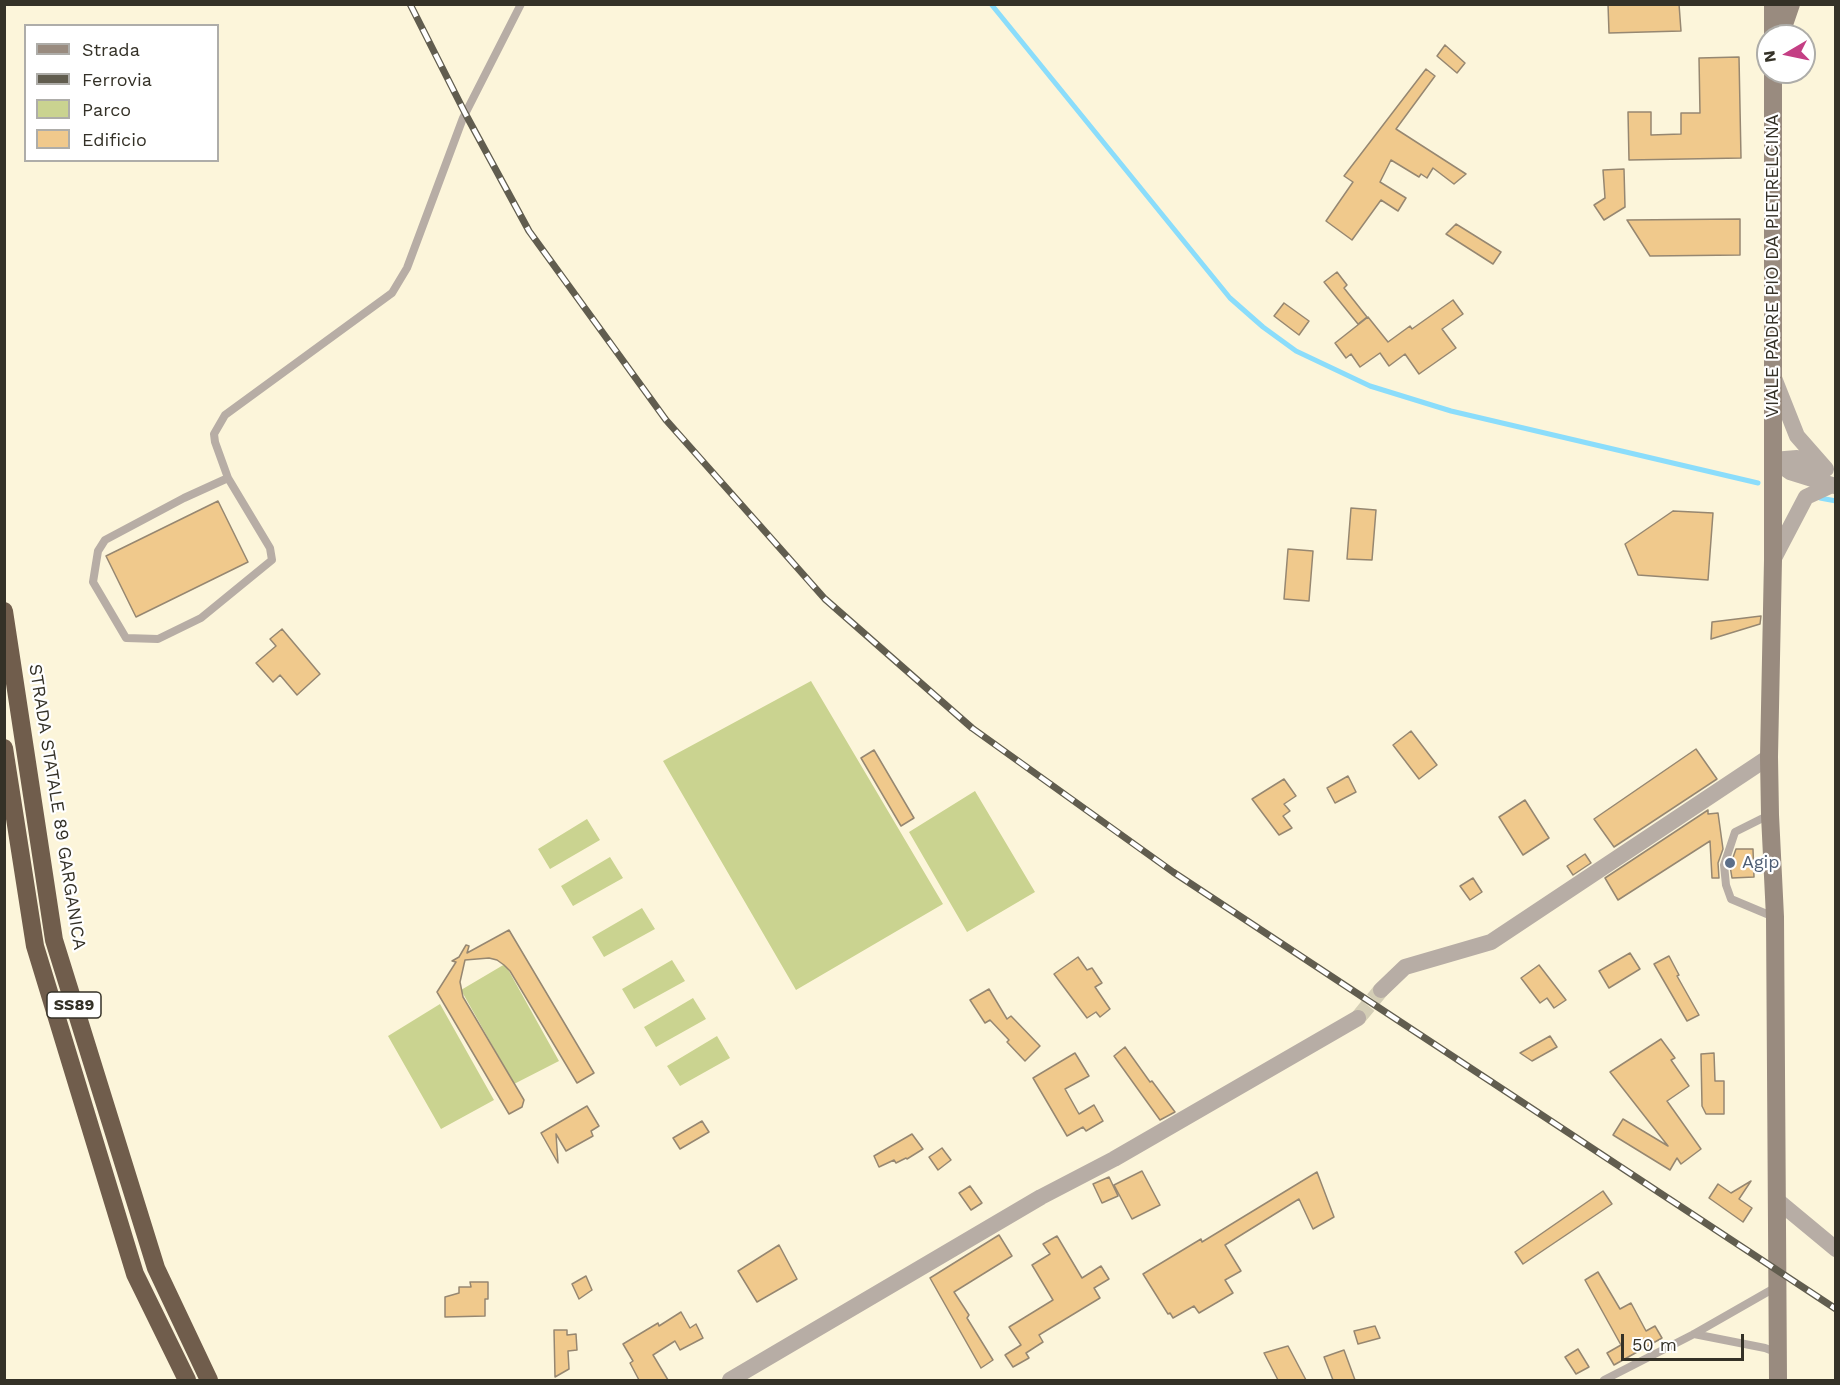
<!DOCTYPE html>
<html>
<head>
<meta charset="utf-8">
<style>
	body { margin:0 }
	#map { position:relative; width:1840px; height:1385px; overflow:hidden; background:#fcf5da; font-family:"Work Sans",sans-serif }
	canvas { display:block }
	.frame { position:absolute; inset:0; border:6px solid #343127; pointer-events:none }
	.legend { position:absolute; left:24px; top:24px; width:195px; height:138px; box-sizing:border-box; background:#fff; border:2px solid #aeada9; margin:0; padding:8px 10px; list-style:none; font-size:18px; color:#343127 }
	.legend li { display:flex; align-items:center; gap:12px; height:30px }
	.legend b { width:30px; border:2px solid #aeada9 }
	.north { position:absolute; left:1756px; top:24px; width:60px; height:60px; box-sizing:border-box; background:#fff; border:2px solid #aeada9; border-radius:50%; rotate:261deg; font-size:16px; font-weight:700; line-height:24px; text-align:center; color:#343127 }
	.north::after { content:''; display:block; margin:auto; width:21px; height:27px; background:#c43f84; clip-path:polygon(50% 0,100% 100%,50% 72%,0 100%) }
	.scale { position:absolute; left:1621px; top:1334px; width:123px; height:27px; box-sizing:border-box; border:3px solid #343127; border-top:0; padding-left:8px; font-size:18px; line-height:21px; white-space:nowrap; color:#343127; -webkit-text-stroke:4px #fff; paint-order:stroke }
</style>
</head>
<body>
<div id="map">
<canvas width="1840" height="1385"></canvas>
<div class="frame"></div>
<ul class="legend">
<li><b style="height:8px;background:#998b7f"></b>Strada</li>
<li><b style="height:8px;background:#615d4f"></b>Ferrovia</li>
<li><b style="height:16px;background:#cad390"></b>Parco</li>
<li><b style="height:16px;background:#f0c98c"></b>Edificio</li>
</ul>
<div class="north">N</div>
<div class="scale">50 m</div>
</div>
<script>
const ctx = document.querySelector('canvas').getContext('2d');
ctx.lineJoin = 'round';
function fillPath(path, color) {
  ctx.fillStyle = color;
  ctx.fill(path, 'evenodd');
}
function toPath(rows) {
  const path = new Path2D();
  for (const r of rows) {
    path.moveTo(r[0], r[1]);
    for (let i = 2; i < r.length; i += 2) path.lineTo(r[i], r[i + 1]);
  }
  return path;
}
function strokePath(path, color, width, dash) {
  ctx.strokeStyle = color;
  ctx.lineWidth = width;
  ctx.lineCap = dash ? 'butt' : 'round';
  ctx.setLineDash(dash || []);
  ctx.stroke(path);
}
function drawText(font, color, halo, rows, align = 'center') {
  ctx.font = font + ' "Work Sans",sans-serif';
  ctx.lineWidth = 4.5;
  ctx.setLineDash([]);
  ctx.textBaseline = 'middle';
  ctx.strokeStyle = halo;
  ctx.fillStyle = color;
  for (const [text, x, y, turn = 0] of rows) {
    ctx.save();
    ctx.translate(x, y);
    ctx.rotate((+turn || 0) * Math.PI / 180);
    ctx.textAlign = isNaN(turn) ? turn : align;
    if (halo) ctx.strokeText(text, 0, 0);
    ctx.fillText(text, 0, 0);
    ctx.restore();
  }
}
fillPath(toPath([
	[811,681,943,904,796,990,663,761],
	[975,791,1035,892,967,932,909,832],
	[587,819,600,840,550,869,538,849],
	[610,857,623,878,573,906,561,886],
	[642,908,655,929,604,957,592,937],
	[672,960,685,981,634,1009,622,989],
	[505,964,559,1061,514,1084,461,990],
	[693,998,706,1019,656,1047,644,1027],
	[440,1004,494,1100,441,1129,388,1036],
	[717,1036,730,1058,680,1086,667,1066]
]), '#cad390');
strokePath(toPath([
	[991,4,1230,298,1263,327,1296,351,1370,386,1451,411,1758,483],
	[1820,498,1836,501]
]), '#8bddfb', 5);
const building = toPath([
	[1608,4,1679,4,1681,31,1609,33,1608,4],
	[1445,45,1465,63,1457,73,1437,56,1445,45],
	[1739,57,1741,158,1629,160,1628,112,1651,112,1651,135,1681,134,1681,113,1700,113,1699,58,1739,57],
	[1426,69,1435,76,1396,129,1466,174,1454,184,1433,168,1427,178,1421,174,1419,177,1391,160,1380,182,1406,198,1398,211,1381,200,1352,240,1326,221,1353,182,1344,176,1426,69],
	[1624,169,1625,207,1604,220,1594,205,1605,198,1603,170,1624,169],
	[1740,219,1740,255,1650,256,1627,220,1740,219],
	[1456,224,1501,252,1493,264,1446,234,1456,224],
	[1337,272,1347,285,1344,288,1367,317,1358,324,1324,282,1337,272],
	[1453,300,1463,314,1442,329,1456,348,1419,374,1405,354,1389,366,1380,353,1360,367,1351,354,1346,358,1335,343,1368,317,1388,342,1410,326,1412,329,1453,300],
	[1284,303,1309,321,1299,335,1274,316,1284,303],
	[218,501,248,562,136,617,106,556,218,501],
	[1351,508,1376,510,1372,560,1347,559,1351,508],
	[1673,511,1713,513,1708,580,1638,575,1625,544,1673,511],
	[1288,549,1313,551,1309,601,1284,599,1288,549],
	[1761,616,1760,624,1711,639,1712,622,1761,616],
	[282,629,320,674,297,695,280,675,273,682,256,663,276,646,270,639,282,629],
	[1411,731,1437,765,1419,779,1393,745,1411,731],
	[1696,749,1717,779,1614,847,1594,819,1696,749],
	[874,750,914,818,901,826,861,758,874,750],
	[1348,776,1356,792,1335,803,1327,788,1348,776],
	[1284,779,1296,796,1284,804,1290,811,1283,816,1292,828,1279,835,1252,799,1284,779],
	[1525,800,1549,838,1523,855,1499,817,1525,800],
	[1708,810,1708,814,1718,813,1723,849,1718,863,1719,878,1712,878,1710,841,1618,900,1605,878,1708,810],
	[1736,849,1753,849,1754,877,1732,878,1730,866,1736,849],
	[1585,854,1591,863,1573,875,1567,866,1585,854],
	[1473,878,1482,892,1470,900,1460,886,1473,878],
	[509,930,594,1073,577,1083,510,971,504,965,497,960,489,958,465,960,460,982,463,997,524,1100,522,1107,509,1114,437,992,456,962,452,961,459,957,466,945,469,946,467,953,509,930],
	[1630,953,1640,969,1609,988,1599,971,1630,953],
	[1669,956,1679,975,1677,976,1699,1015,1687,1021,1654,964,1669,956],
	[1078,957,1087,970,1092,968,1102,983,1095,987,1110,1009,1100,1017,1096,1012,1087,1018,1054,974,1078,957],
	[1539,965,1566,1000,1554,1008,1547,998,1540,1003,1521,978,1539,965],
	[989,989,1007,1019,1011,1016,1040,1046,1025,1061,1007,1042,1009,1040,990,1020,985,1023,970,1000,989,989],
	[1550,1036,1557,1047,1532,1061,1520,1053,1550,1036],
	[1661,1039,1675,1058,1671,1060,1689,1086,1667,1101,1701,1149,1681,1164,1677,1158,1670,1170,1613,1135,1623,1119,1668,1146,1610,1072,1661,1039],
	[1125,1047,1150,1082,1152,1081,1175,1112,1160,1120,1114,1056,1125,1047],
	[1075,1053,1089,1076,1065,1089,1079,1114,1094,1105,1103,1121,1086,1131,1083,1127,1067,1136,1033,1078,1075,1053],
	[1714,1053,1715,1081,1724,1081,1724,1114,1706,1114,1702,1106,1701,1054,1714,1053],
	[587,1106,599,1126,591,1131,593,1136,566,1151,556,1134,558,1163,541,1133,587,1106],
	[702,1121,709,1132,680,1149,673,1138,702,1121],
	[912,1134,923,1149,907,1159,906,1158,896,1163,894,1160,879,1167,874,1156,912,1134],
	[942,1148,951,1160,938,1170,929,1157,942,1148],
	[1142,1171,1160,1205,1132,1219,1114,1185,1142,1171],
	[1317,1172,1334,1217,1313,1229,1299,1199,1225,1245,1241,1271,1225,1280,1233,1293,1199,1313,1194,1306,1173,1318,1170,1313,1168,1314,1143,1274,1201,1239,1202,1242,1317,1172],
	[1109,1177,1118,1196,1102,1203,1093,1184,1109,1177],
	[1751,1181,1739,1199,1752,1208,1743,1222,1709,1198,1718,1184,1731,1193,1751,1181],
	[970,1186,982,1203,971,1210,959,1193,970,1186],
	[1603,1191,1612,1204,1523,1264,1515,1252,1603,1191],
	[999,1235,1012,1256,954,1292,969,1315,967,1318,993,1360,981,1368,930,1278,999,1235],
	[1057,1236,1082,1278,1101,1266,1109,1279,1094,1288,1100,1298,1039,1335,1043,1342,1026,1353,1029,1358,1013,1367,1005,1355,1021,1345,1009,1327,1053,1300,1032,1265,1050,1254,1043,1244,1057,1236],
	[779,1245,797,1279,757,1302,738,1271,779,1245],
	[1598,1272,1620,1309,1631,1303,1646,1331,1655,1326,1662,1338,1614,1365,1607,1353,1621,1345,1585,1280,1598,1272],
	[586,1276,592,1290,579,1299,572,1284,586,1276],
	[470,1282,488,1282,488,1299,485,1299,485,1316,445,1317,445,1297,459,1293,459,1287,471,1287,470,1282],
	[681,1312,690,1328,696,1324,703,1338,680,1350,675,1341,653,1355,668,1380,639,1380,630,1363,633,1361,623,1344,658,1323,659,1326,681,1312],
	[1375,1326,1380,1338,1358,1344,1354,1331,1375,1326],
	[554,1330,567,1330,567,1335,576,1334,577,1350,568,1351,569,1369,555,1377,554,1330],
	[1288,1346,1306,1380,1278,1380,1264,1353,1288,1346],
	[1578,1349,1589,1367,1576,1374,1565,1357,1578,1349],
	[1344,1350,1355,1380,1333,1380,1324,1357,1344,1350]
]);
fillPath(building, '#f0c98c');
strokePath(building, '#968771', 1.5);
strokePath(toPath([
	[1358,1018,1381,990]
]), '#d4ceb6', 16, [16, 8]);
strokePath(toPath([
	[228,478,184,498,105,540,98,551,93,582,126,638,158,639,201,618,272,560,270,548,228,478,215,442,214,434,225,415,392,293,407,268,463,118,521,4],
	[1769,815,1735,832,1724,865,1726,885,1731,899,1774,917],
	[1694,1334,1765,1348,1778,1353],
	[1604,1380,1694,1334,1778,1286]
]), '#b7ada5', 8);
strokePath(toPath([
	[1774,378,1797,436,1826,469],
	[1773,460,1790,472,1835,486],
	[1773,460,1797,458,1824,469],
	[1773,560,1806,497,1832,485],
	[1381,990,1405,967,1491,942,1769,757],
	[1778,1201,1836,1249],
	[730,1380,1041,1197,1114,1159,1358,1018]
]), '#b7ada5', 16);
strokePath(toPath([
	[1773,36,1773,4],
	[1780,36,1791,4],
	[1773,72,1773,560,1769,757,1770,815,1775,917,1778,1380]
]), '#998b7f', 18);
strokePath(toPath([
	[4,611,54,940,156,1268,209,1380],
	[4,748,35,946,135,1274,187,1380]
]), '#705d4c', 18);
const rail = toPath([
	[410,4,465,113,529,231,666,420,825,599,972,728,1173,872,1836,1309]
]);
strokePath(rail, '#615d4f', 7);
strokePath(rail, '#fff', 4.5, [14]);
for (const [x, y, r, color] of [
	[1730,863,6,"#5c6f8a"]
]) {
  const dot = new Path2D();
  dot.arc(x, y, r, 0, 2 * Math.PI);
  ctx.fillStyle = color;
  ctx.fill(dot);
  strokePath(dot, '#fff', 2);
}
for (const [x, y, w] of [
	[74,1005,54]
]) {
  const box = new Path2D();
  box.roundRect(x - w / 2, y - 13, w, 26, 4.5);
  ctx.fillStyle = '#fff';
  ctx.fill(box);
  strokePath(box, '#343127', 1.5);
}
drawText('bold 16px', '#343127', null, [
	["SS89",74,1005]
]);
drawText('18px', '#343127', '#fff', [
	["VIALE PADRE PIO DA PIETRELCINA",1773,266,-90],
	["STRADA STATALE 89 GARGANICA",57,807,81]
]);
drawText('18px', '#4e5e75', '#fff', [
	["Agip",1742,863]
], 'left');
</script>
</body>
</html>
